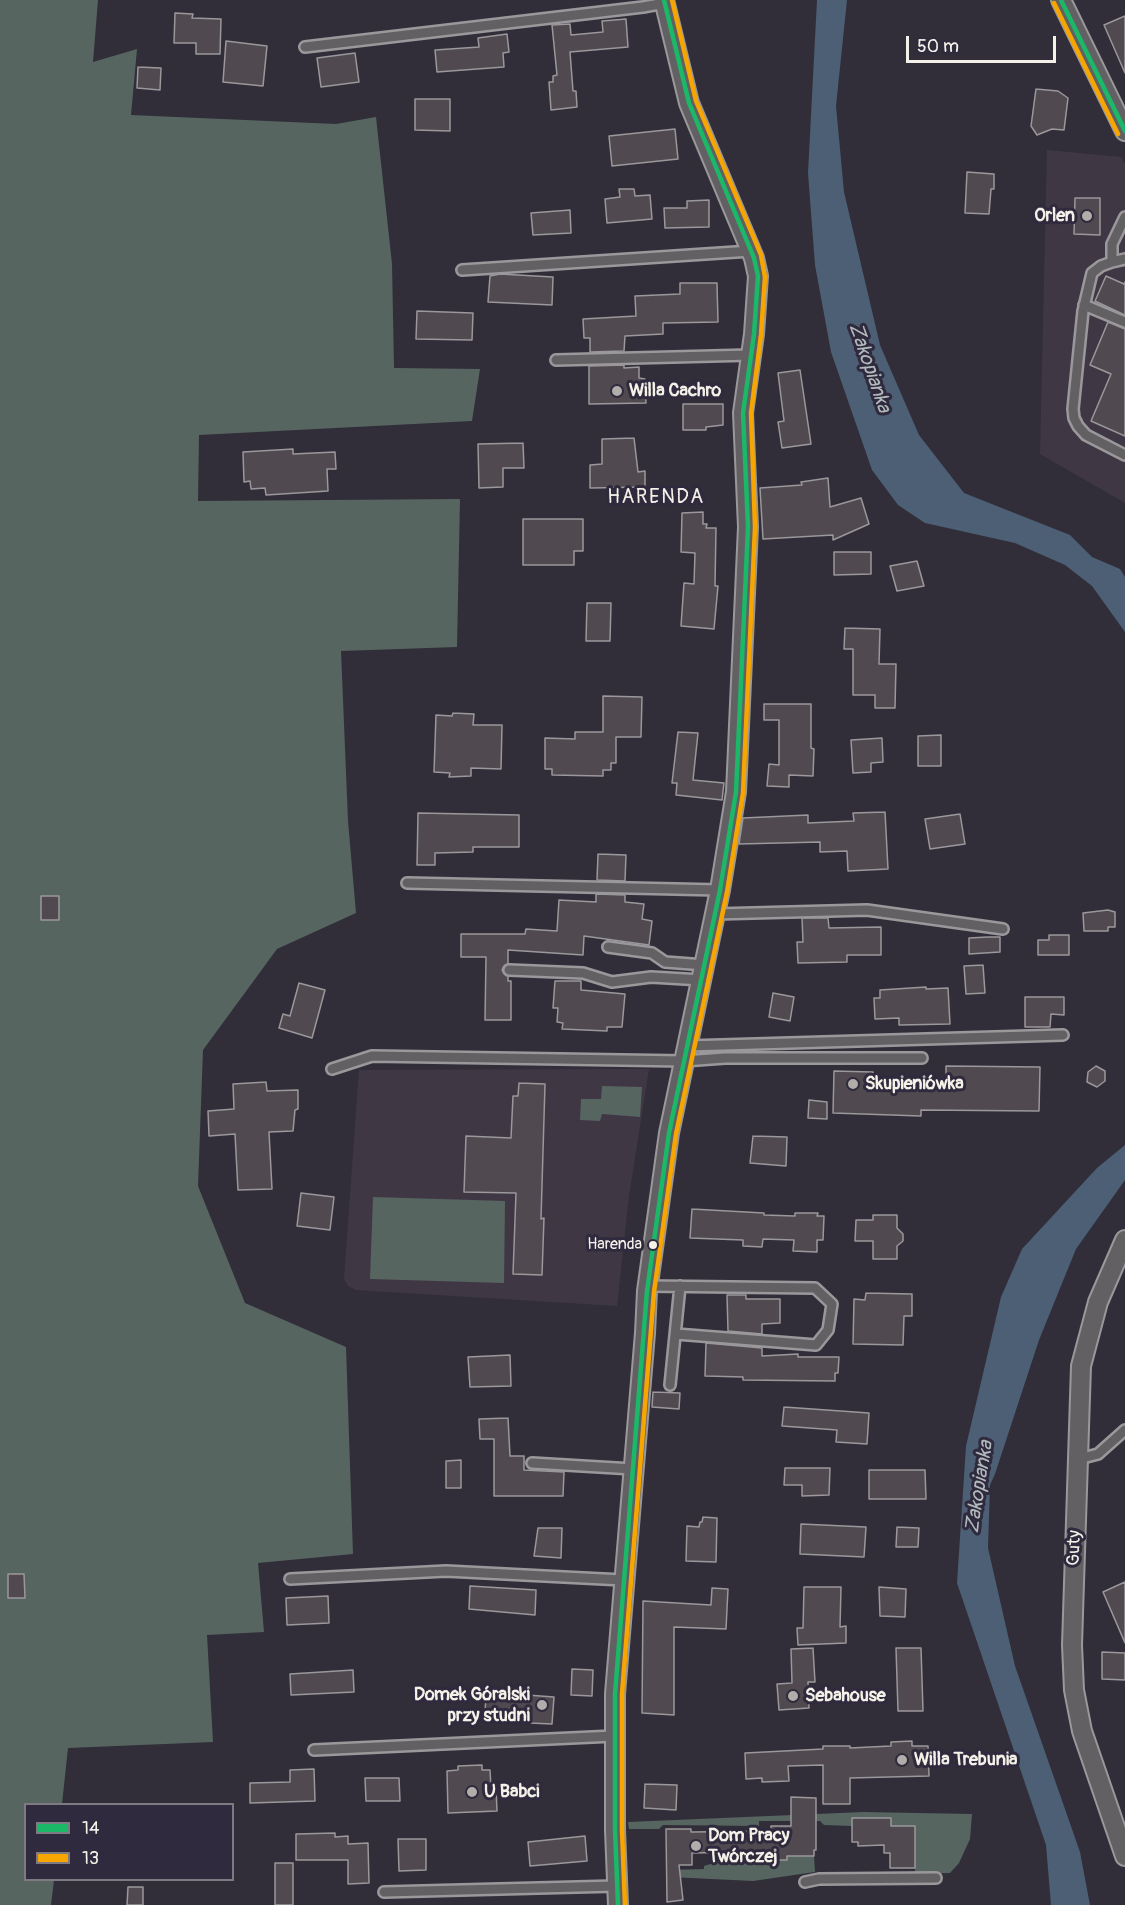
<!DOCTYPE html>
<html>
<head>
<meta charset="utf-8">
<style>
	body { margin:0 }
	#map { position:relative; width:1125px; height:1905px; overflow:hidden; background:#312e39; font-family:Pangolin,sans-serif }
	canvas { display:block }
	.legend { position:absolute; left:24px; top:1803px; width:210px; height:78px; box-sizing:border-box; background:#2f2a3d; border:2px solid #7e7a81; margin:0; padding:8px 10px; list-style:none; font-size:18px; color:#f4f1e8 }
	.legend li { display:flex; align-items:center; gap:12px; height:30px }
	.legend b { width:30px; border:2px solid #7e7a81 }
	.scale { position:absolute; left:906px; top:36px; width:150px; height:27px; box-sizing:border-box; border:3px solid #f4f1e8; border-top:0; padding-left:8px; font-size:18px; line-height:21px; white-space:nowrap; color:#f4f1e8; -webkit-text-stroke:4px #2f2a3d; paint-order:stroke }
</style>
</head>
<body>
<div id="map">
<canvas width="1125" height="1905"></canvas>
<ul class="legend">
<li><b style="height:8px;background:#1ab867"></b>14</li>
<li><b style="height:8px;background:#f7a600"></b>13</li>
</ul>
<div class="scale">50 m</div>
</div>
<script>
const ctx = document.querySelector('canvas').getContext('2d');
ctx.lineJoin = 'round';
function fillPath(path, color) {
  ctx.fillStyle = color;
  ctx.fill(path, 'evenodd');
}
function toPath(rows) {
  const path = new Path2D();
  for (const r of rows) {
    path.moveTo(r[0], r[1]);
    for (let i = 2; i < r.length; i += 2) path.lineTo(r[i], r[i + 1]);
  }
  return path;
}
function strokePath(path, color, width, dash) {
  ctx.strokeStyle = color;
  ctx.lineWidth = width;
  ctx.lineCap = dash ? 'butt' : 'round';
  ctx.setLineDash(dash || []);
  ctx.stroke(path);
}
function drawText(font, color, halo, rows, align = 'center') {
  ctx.font = font + ' Pangolin,sans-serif';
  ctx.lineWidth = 6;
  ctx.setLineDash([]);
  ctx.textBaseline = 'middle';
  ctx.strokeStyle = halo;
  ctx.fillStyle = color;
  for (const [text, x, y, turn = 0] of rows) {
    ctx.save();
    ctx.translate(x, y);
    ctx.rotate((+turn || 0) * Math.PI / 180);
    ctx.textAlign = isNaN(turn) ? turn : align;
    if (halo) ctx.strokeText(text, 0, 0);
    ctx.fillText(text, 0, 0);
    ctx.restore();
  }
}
fillPath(toPath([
	[1047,150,1121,157,1125,164,1125,503,1040,454],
	[649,1069,629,1196,617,1306,356,1290,348,1286,344,1279,359,1070]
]), '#403745');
fillPath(toPath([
	[0,0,98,0,93,62,137,49,131,115,336,124,376,117,392,264,394,368,480,369,472,421,199,435,198,501,460,499,457,647,341,651,348,821,356,913,277,949,203,1050,198,1186,245,1303,346,1347,353,1554,258,1563,264,1632,207,1635,213,1742,68,1748,62,1804,26,1804,26,1880,54,1880,51,1905,0,1905],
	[602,1086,642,1087,640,1117,602,1114,600,1121,580,1120,581,1099,601,1099],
	[373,1197,505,1201,504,1283,370,1279],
	[863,1812,972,1814,970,1839,959,1863,950,1873,915,1874,915,1826,891,1826,891,1818,870,1818,852,1826,824,1825,820,1821,759,1821,759,1826,663,1825,659,1829,629,1829,628,1822],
	[744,1843,744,1857,772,1856,772,1860,787,1860,787,1856,814,1856,815,1872,753,1881,670,1877,670,1870,704,1869,704,1866,727,1859,732,1852]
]), '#576560');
fillPath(toPath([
	[817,0,847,0,836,106,844,192,880,345,919,435,964,493,1070,535,1092,557,1120,569,1125,577,1125,632,1092,586,1065,565,1015,543,925,523,898,505,872,470,831,352,815,265,808,173],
	[1125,1145,1125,1180,1076,1249,1039,1340,995,1474,990,1485,988,1548,1015,1666,1080,1852,1090,1905,1051,1905,1046,1845,957,1583,966,1446,1001,1297,1022,1249,1097,1168]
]), '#4c5f75');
const building = toPath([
	[175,13,193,14,192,18,221,19,220,54,196,54,196,43,174,43,175,13],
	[1125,16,1125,73,1104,25,1125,16],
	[626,19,628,47,570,52,573,91,576,91,577,107,551,110,549,82,553,82,553,76,557,75,552,25,570,24,571,35,603,32,602,21,626,19],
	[507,34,509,52,503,53,504,67,437,72,435,50,479,47,478,38,507,34],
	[226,41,267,46,263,86,223,82,226,41],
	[355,53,359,82,321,87,317,58,355,53],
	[138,67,161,68,160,90,137,88,138,67],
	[1036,89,1058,91,1068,98,1064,130,1052,129,1037,135,1031,126,1036,89],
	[415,99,450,99,450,131,415,130,415,99],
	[675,129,678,159,612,166,609,136,675,129],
	[967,172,994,174,994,189,991,189,989,214,965,213,967,172],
	[619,189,634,189,635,196,650,195,652,219,607,223,605,199,620,197,619,189],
	[1075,198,1100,198,1100,235,1074,234,1075,198],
	[709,200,709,227,665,228,664,208,687,208,687,201,709,200],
	[570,210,571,233,533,235,531,213,570,210],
	[500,274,553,277,552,305,488,302,490,276,500,274],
	[1106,276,1124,284,1125,282,1125,315,1095,301,1106,276],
	[680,283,717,283,718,322,663,323,663,334,625,336,624,351,590,352,590,338,584,338,583,319,636,316,635,296,680,294,680,283],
	[417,311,473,313,472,340,416,339,417,311],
	[1108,322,1125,329,1125,436,1091,421,1111,374,1090,365,1108,322],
	[624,365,624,368,639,367,639,378,645,379,646,403,589,404,589,366,624,365],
	[800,370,811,444,782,448,778,422,784,421,778,373,800,370],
	[683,404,723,404,723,425,706,427,706,430,683,430,683,404],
	[634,438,638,472,645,471,645,487,590,488,590,465,602,464,602,439,634,438],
	[523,443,524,468,503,468,503,487,479,488,478,444,523,443],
	[293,449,293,454,335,452,336,469,327,469,328,491,266,495,265,488,251,489,250,481,244,482,243,452,293,449],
	[828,478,830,507,861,498,869,524,833,540,833,535,763,539,760,488,802,485,801,482,828,478],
	[703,512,703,524,707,524,706,528,716,528,715,586,718,586,714,629,681,626,684,583,694,584,695,553,681,552,682,513,703,512],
	[523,519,583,519,583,551,574,551,574,565,523,565,523,519],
	[834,552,871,552,871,574,834,575,834,552],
	[917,561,924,586,897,591,890,566,917,561],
	[587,603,611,603,610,641,586,641,587,603],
	[845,628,880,629,879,664,896,664,895,708,875,708,875,695,853,695,853,649,844,649,845,628],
	[603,696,642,697,641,737,616,737,616,763,611,763,611,770,603,770,603,776,552,775,552,769,545,769,545,738,575,739,575,732,603,732,603,696],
	[764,704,811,704,811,748,814,749,813,776,789,775,789,787,767,786,769,764,779,765,779,720,764,720,764,704],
	[453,713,474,714,473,725,502,725,501,769,471,768,471,776,449,777,450,773,434,772,436,715,452,716,453,713],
	[678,732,698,733,693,780,724,783,722,800,676,795,677,783,672,783,678,732],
	[941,735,941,766,918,766,918,736,941,735],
	[882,738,883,762,871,763,871,772,853,773,851,740,882,738],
	[885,812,888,869,848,871,847,851,820,852,820,842,739,844,743,818,808,815,808,823,854,821,853,813,885,812],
	[418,813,519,815,519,847,473,847,473,852,435,853,435,865,417,865,418,813],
	[960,814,965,844,930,849,925,819,960,814],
	[598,854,626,855,625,881,597,880,598,854],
	[596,894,625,895,625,902,644,904,642,919,652,921,649,945,584,936,583,955,508,950,508,964,504,966,502,970,508,976,508,981,511,981,511,1020,485,1020,486,957,461,957,461,934,525,934,526,929,557,931,559,900,596,902,596,894],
	[41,896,59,896,59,920,41,920,41,896],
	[1108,910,1115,912,1115,927,1108,927,1108,931,1084,931,1083,913,1108,910],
	[802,918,828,918,829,928,881,927,881,955,847,955,847,962,798,963,797,942,803,942,802,918],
	[1049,935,1069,935,1069,955,1038,955,1038,940,1049,940,1049,935],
	[988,937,1000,937,1000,952,969,954,969,938,988,937],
	[983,965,985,993,966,994,964,966,983,965],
	[555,981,581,981,581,990,625,994,622,1027,607,1027,607,1031,562,1029,563,1023,557,1022,558,1008,553,1008,555,981],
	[299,983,325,990,312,1038,279,1028,283,1014,290,1016,299,983],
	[926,987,926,989,948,988,950,1024,899,1025,899,1018,875,1019,874,998,880,998,880,990,926,987],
	[773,993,794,997,790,1021,769,1017,773,993],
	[1025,997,1064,997,1064,1015,1051,1014,1050,1027,1025,1027,1025,997],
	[946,1066,1040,1067,1039,1111,921,1110,921,1116,833,1113,834,1071,873,1072,873,1082,946,1087,946,1066],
	[1096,1066,1105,1071,1105,1081,1097,1087,1087,1082,1088,1072,1096,1066],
	[266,1082,267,1091,298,1090,298,1109,295,1110,293,1131,269,1132,272,1189,238,1190,235,1134,209,1136,208,1111,234,1109,233,1084,266,1082],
	[519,1083,545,1084,541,1219,544,1218,542,1275,513,1274,516,1193,464,1192,466,1136,511,1138,513,1096,518,1096,519,1083],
	[809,1100,827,1102,827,1119,808,1118,809,1100],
	[753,1136,787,1137,786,1166,750,1163,753,1136],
	[301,1193,334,1197,330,1230,297,1226,301,1193],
	[692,1209,764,1213,764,1215,795,1216,795,1213,818,1213,817,1216,824,1216,823,1240,817,1240,817,1252,793,1251,794,1240,763,1239,762,1247,743,1246,743,1240,690,1238,692,1209],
	[873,1215,897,1215,897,1228,903,1234,903,1241,897,1246,897,1259,873,1259,873,1241,855,1241,856,1220,873,1220,873,1215],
	[866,1293,912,1294,912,1316,904,1316,903,1345,853,1344,854,1299,865,1300,866,1293],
	[727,1295,746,1295,746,1299,780,1299,780,1323,762,1324,762,1334,728,1331,727,1295],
	[706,1343,762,1348,762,1356,798,1354,798,1357,839,1357,838,1373,835,1373,835,1381,743,1380,743,1377,705,1376,706,1343],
	[510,1355,511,1386,470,1387,468,1357,510,1355],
	[653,1392,680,1393,679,1409,652,1407,653,1392],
	[784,1407,869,1413,867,1444,836,1442,837,1430,782,1426,784,1407],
	[508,1418,510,1456,524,1456,524,1470,564,1472,563,1496,494,1496,494,1439,480,1439,479,1419,508,1418],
	[461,1460,461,1488,446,1488,446,1461,461,1460],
	[785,1468,830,1468,829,1495,802,1496,802,1485,784,1485,785,1468],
	[869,1470,925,1470,926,1499,869,1499,869,1470],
	[703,1517,717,1518,716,1562,686,1561,687,1526,699,1527,700,1522,702,1522,703,1517],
	[801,1524,866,1527,864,1557,800,1554,801,1524],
	[897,1527,919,1528,918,1547,896,1547,897,1527],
	[538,1528,562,1528,561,1558,534,1556,538,1528],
	[8,1574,24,1574,25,1598,8,1598,8,1574],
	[1125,1582,1125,1643,1103,1592,1125,1582],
	[470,1586,536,1590,535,1615,469,1609,470,1586],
	[804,1587,841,1587,840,1627,846,1626,846,1643,798,1645,797,1628,803,1628,804,1587],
	[879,1587,906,1589,905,1617,880,1616,879,1587],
	[712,1588,728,1589,726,1629,674,1627,674,1715,642,1713,643,1601,711,1605,712,1588],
	[328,1596,329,1623,287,1625,286,1598,328,1596],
	[813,1648,815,1682,808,1682,809,1708,779,1710,777,1684,792,1683,791,1649,813,1648],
	[896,1648,921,1648,923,1711,898,1711,896,1648],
	[1102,1652,1125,1653,1125,1680,1102,1679,1102,1652],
	[572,1669,593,1670,592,1696,571,1695,572,1669],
	[353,1670,354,1692,291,1695,290,1674,353,1670],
	[486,1692,554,1697,552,1724,530,1723,531,1716,485,1714,486,1692],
	[912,1741,912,1746,928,1746,929,1776,850,1778,850,1804,823,1804,823,1765,788,1766,789,1781,762,1782,762,1778,746,1779,745,1753,823,1749,823,1746,850,1746,850,1748,891,1746,891,1742,912,1741],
	[482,1765,482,1770,490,1770,491,1788,496,1788,497,1811,448,1813,447,1771,458,1770,458,1766,482,1765],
	[314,1769,315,1801,250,1803,250,1783,290,1782,290,1770,314,1769],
	[365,1778,399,1778,400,1801,366,1801,365,1778],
	[645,1784,677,1785,676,1810,644,1808,645,1784],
	[791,1797,816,1798,816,1850,814,1850,814,1856,787,1856,787,1860,772,1860,772,1856,744,1857,744,1852,692,1853,692,1865,679,1865,683,1900,667,1902,666,1829,691,1829,691,1832,771,1831,771,1826,791,1826,791,1797],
	[852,1818,891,1818,891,1826,915,1826,915,1868,890,1868,890,1853,884,1853,884,1845,858,1846,858,1842,852,1842,852,1818],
	[335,1833,335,1837,348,1836,348,1844,368,1843,369,1883,348,1884,348,1860,296,1860,296,1834,335,1833],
	[585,1836,587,1861,530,1866,528,1842,585,1836],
	[398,1839,426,1839,426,1870,399,1871,398,1839],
	[275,1863,293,1863,293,1905,275,1905,275,1863],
	[128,1887,143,1887,143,1905,127,1905,128,1887]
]);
fillPath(building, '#504a50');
strokePath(building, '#9a989b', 1.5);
const lane = toPath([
	[305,47,643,7,665,3],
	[1125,259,1112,262,1101,266,1092,273,1083,311,1073,409,1074,418,1078,426,1086,435,1125,455],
	[1112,262,1112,244,1125,217],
	[462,270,751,251],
	[1084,305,1125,322],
	[556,360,751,355],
	[407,883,720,890],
	[715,914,867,910,1003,929],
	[608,947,652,953,665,962,705,965],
	[509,970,583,973,612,982,651,977,702,980],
	[687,1046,1063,1035],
	[332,1069,372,1056,684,1061,725,1058,922,1058],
	[647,1286,815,1288,832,1304,828,1330,816,1345,676,1334],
	[670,1385,680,1286],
	[1079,1459,1098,1454,1125,1430],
	[532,1463,633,1469],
	[290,1579,446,1571,623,1580],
	[314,1750,614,1736],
	[805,1882,819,1879,936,1878],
	[384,1892,616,1886]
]);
const street = toPath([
	[1061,0,1125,131],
	[1125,1240,1098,1302,1081,1366,1072,1645,1074,1690,1082,1731,1125,1856],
	[618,1905,615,1830,615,1694,645,1333,647,1291,669,1133,720,890,736,792,748,527,743,413,754,334,758,276,754,258,689,103,664,0]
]);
strokePath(lane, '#9a989b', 14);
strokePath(street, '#9a989b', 22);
strokePath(lane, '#626063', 9);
strokePath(street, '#626063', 18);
strokePath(toPath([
	[1061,0,1125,131],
	[618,1905,615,1830,615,1694,647,1291,669,1133,720,890,736,792,748,527,743,413,754,334,758,276,754,258,689,103,664,0]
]), '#1ab867', 4.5);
strokePath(toPath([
	[1054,3,1118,134],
	[625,1905,622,1830,622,1694,654,1292,676,1134,727,892,743,793,755,527,751,413,761,335,765,277,761,255,696,101,672,0]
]), '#f7a600', 4.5);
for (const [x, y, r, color] of [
	[1087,216,6,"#b0adab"],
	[617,391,6,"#b0adab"],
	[853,1084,6,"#b0adab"],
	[653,1245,5,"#f4f1e8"],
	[793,1696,6,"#b0adab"],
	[542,1705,6,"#b0adab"],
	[902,1760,6,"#b0adab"],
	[472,1792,6,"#b0adab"],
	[696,1846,6,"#b0adab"]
]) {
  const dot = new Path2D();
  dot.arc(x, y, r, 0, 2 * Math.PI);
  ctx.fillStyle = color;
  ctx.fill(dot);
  strokePath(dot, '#2f2a3d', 2);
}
drawText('16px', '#f4f1e8', '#2f2a3d', [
	["Harenda",642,1245]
], 'right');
drawText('bold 18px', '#f4f1e8', '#2f2a3d', [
	["Orlen",1075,216,"right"],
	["Willa Cachro",629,391],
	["Skupieniówka",865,1084],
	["Domek Góralski",530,1695,"right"],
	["przy studni",530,1716,"right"],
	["Sebahouse",805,1696],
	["Willa Trebunia",914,1760],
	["U Babci",484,1792],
	["Dom Pracy",708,1836],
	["Twórczej",708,1857]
], 'left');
drawText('18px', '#f4f1e8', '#2f2a3d', [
	["Guty",1075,1548,-88]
]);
drawText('italic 20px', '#b2b9bc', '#2f2a3d', [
	["Zakopianka",869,368,71],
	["Zakopianka",980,1487,-81]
]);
ctx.letterSpacing = '1.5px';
drawText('20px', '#f4f1e8', '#2f2a3d', [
	["HARENDA",656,498]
]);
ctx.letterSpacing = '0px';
</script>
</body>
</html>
